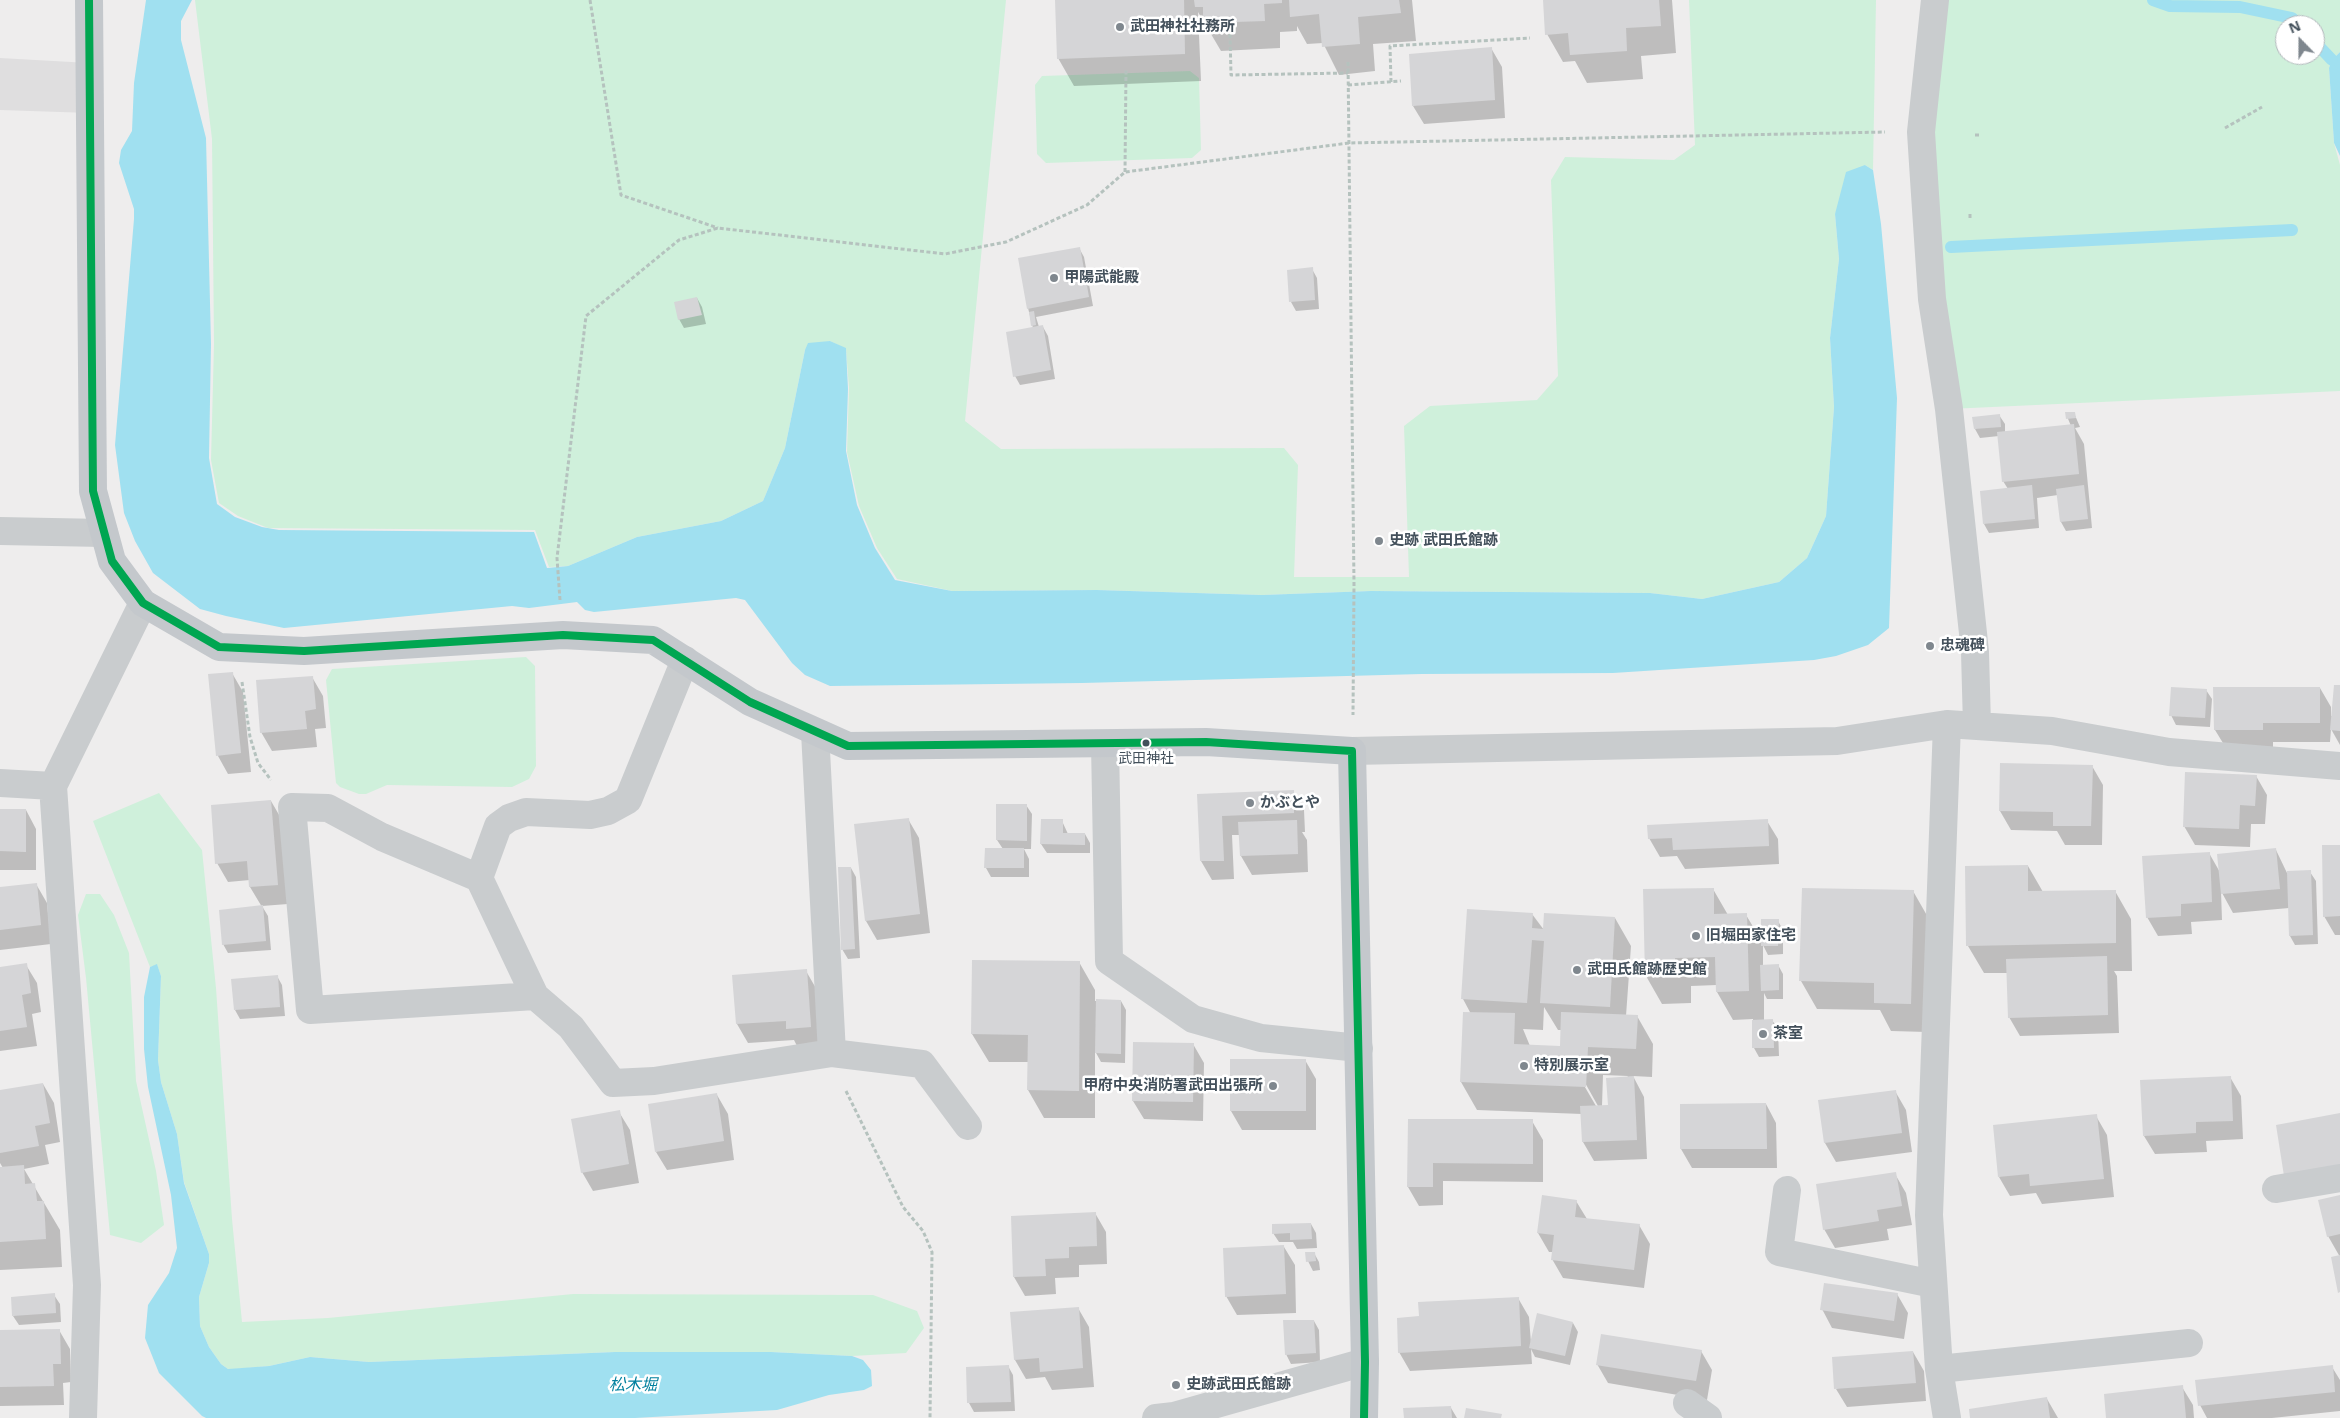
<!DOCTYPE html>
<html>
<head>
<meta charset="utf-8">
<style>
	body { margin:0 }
	#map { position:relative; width:2340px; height:1418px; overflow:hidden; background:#eeeded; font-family:"Noto Sans",sans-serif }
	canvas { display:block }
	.north { position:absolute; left:2275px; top:15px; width:50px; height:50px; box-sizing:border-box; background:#fff; border:1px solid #b4b9bd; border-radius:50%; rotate:338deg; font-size:14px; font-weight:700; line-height:20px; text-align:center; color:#43505b }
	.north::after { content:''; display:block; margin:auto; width:18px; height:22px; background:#7f878e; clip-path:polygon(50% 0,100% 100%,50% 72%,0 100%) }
</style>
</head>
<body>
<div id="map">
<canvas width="2340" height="1418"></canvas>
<div class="north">N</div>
</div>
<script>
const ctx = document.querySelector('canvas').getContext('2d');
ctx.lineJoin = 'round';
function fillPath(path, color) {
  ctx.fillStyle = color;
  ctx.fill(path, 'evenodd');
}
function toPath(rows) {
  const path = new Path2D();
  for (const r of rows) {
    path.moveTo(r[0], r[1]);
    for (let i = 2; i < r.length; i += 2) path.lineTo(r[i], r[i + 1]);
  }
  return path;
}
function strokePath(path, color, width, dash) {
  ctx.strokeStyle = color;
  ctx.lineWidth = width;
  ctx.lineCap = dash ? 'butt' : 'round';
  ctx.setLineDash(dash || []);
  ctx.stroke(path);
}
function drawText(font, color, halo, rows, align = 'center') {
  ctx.font = font + ' "Noto Sans","Noto Sans JP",sans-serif';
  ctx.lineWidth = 5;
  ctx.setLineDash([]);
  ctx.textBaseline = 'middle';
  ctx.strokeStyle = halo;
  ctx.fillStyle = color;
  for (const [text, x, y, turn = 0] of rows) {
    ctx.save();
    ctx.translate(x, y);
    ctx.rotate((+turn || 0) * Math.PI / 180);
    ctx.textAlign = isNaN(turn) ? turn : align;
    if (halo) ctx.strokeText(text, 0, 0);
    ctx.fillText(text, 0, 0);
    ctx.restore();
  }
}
fillPath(toPath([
	[0,58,89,63,90,113,0,110]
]), '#dfdedf');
fillPath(toPath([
	[195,0,1006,0,965,421,1001,449,1284,448,1298,465,1294,577,1409,577,1404,426,1430,406,1537,400,1558,376,1551,180,1565,157,1674,160,1695,145,1689,0,1876,0,1873,170,1865,165,1835,214,1839,259,1830,338,1834,407,1826,516,1807,558,1779,582,1702,599,1650,593,1371,591,1262,595,1097,590,952,591,897,579,877,548,859,506,847,452,849,388,846,349,830,341,805,350,785,448,763,501,721,521,637,537,568,566,549,567,535,530,268,528,238,516,219,503,211,460,214,344,212,139],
	[1935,0,2340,0,2340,52,2332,60,2329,68,2334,143,2340,165,2340,391,1949,409,1921,132],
	[2285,25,2315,25,2315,55,2285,55],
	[1190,71,1199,78,1201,150,1192,158,1046,163,1037,154,1035,85,1042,76],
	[526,657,535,666,536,766,529,779,512,787,387,785,366,794,359,794,340,787,336,783,326,680,332,669],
	[159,793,202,850,216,988,232,1219,242,1322,328,1318,573,1294,873,1295,917,1311,924,1328,906,1353,852,1356,771,1352,615,1352,369,1362,310,1357,269,1366,236,1369,228,1369,221,1364,209,1347,200,1326,199,1297,209,1263,209,1254,184,1182,177,1134,161,1082,158,1060,161,976,157,965,150,967,93,821],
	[86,894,100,894,114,915,129,953,136,1081,156,1171,164,1225,141,1243,110,1235,86,978,78,915]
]), '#cff0db');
fillPath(toPath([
	[146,0,192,0,181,21,181,40,206,138,211,344,209,458,217,504,235,517,262,527,279,530,534,532,547,568,568,566,637,537,721,521,763,501,785,448,805,350,808,343,830,341,846,348,848,389,846,451,857,505,875,548,895,580,952,591,1097,590,1262,595,1371,591,1650,593,1702,599,1779,582,1807,558,1826,516,1834,407,1830,338,1839,259,1835,214,1846,172,1865,165,1873,170,1881,224,1897,398,1889,628,1868,645,1836,656,1814,660,1613,673,1422,674,1082,683,830,686,805,675,792,663,745,600,736,598,594,612,585,610,577,602,529,608,512,606,284,628,226,616,200,609,153,573,135,541,124,513,115,445,134,219,134,209,119,163,121,150,132,131,134,83],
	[2340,52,2340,156,2334,143,2329,68,2332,60],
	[157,964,161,976,158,1060,161,1082,177,1134,184,1183,209,1254,209,1263,199,1297,200,1326,209,1347,221,1364,228,1369,269,1366,310,1357,369,1362,615,1352,771,1352,852,1356,863,1360,871,1370,872,1386,864,1390,829,1395,777,1410,635,1418,206,1418,202,1416,159,1373,145,1338,148,1305,169,1273,177,1248,171,1195,148,1087,144,1049,144,997,150,967]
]), '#a0e0f0');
fillPath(toPath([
	[1056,0,1412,0,1416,41,1373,44,1375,71,1339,75,1323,43,1307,44,1297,26,1297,31,1280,32,1280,48,1221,51,1198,12,1201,81,1074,86,1058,58],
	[1544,0,1672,0,1676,53,1641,56,1643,79,1587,83,1575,61,1563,62,1547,34],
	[1491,48,1502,67,1505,118,1424,124,1413,106],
	[1079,248,1084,257,1093,306,1036,317,1039,327,1043,327,1048,336,1055,379,1020,385,1015,376,1033,328,1028,308],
	[1312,269,1317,278,1319,309,1296,311,1291,302],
	[697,298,702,307,706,324,684,328,679,319],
	[2074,413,2080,427,2075,428,2084,444,2092,528,2066,531,2061,522,2058,495,2037,498,2039,528,1989,533,1984,524,2008,489,2003,481,1999,436,1980,438,1975,429,1999,415,2005,424,2005,432,2071,426,2066,414],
	[232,673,243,692,251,772,228,774,218,756],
	[312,677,323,696,326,728,315,729,317,747,272,751,261,732],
	[2340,686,2340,745,2331,729,2330,742,2273,742,2273,749,2226,748,2215,730,2320,688,2331,707,2331,716,2332,716],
	[2206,690,2212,699,2210,727,2176,725,2171,715],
	[2001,764,2092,766,2103,785,2102,845,2065,845,2057,831,2011,830,2000,811],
	[2256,776,2267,795,2265,824,2251,824,2250,847,2195,845,2184,826],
	[1293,792,1304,810,1305,832,1302,832,1307,840,1308,872,1252,875,1241,856,1240,835,1232,835,1234,879,1212,880,1201,861,1198,796],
	[271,801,282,820,288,904,262,906,268,916,271,950,228,953,223,944,262,907,250,887,250,880,228,882,217,863],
	[1026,805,1032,814,1031,849,1024,849,1029,859,1029,877,991,877,986,868,1003,849,997,840],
	[0,810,26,810,36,829,36,870,0,870],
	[908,819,919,838,930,933,877,940,866,921,855,825],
	[1062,821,1068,834,1085,834,1090,843,1090,853,1047,853,1041,844],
	[1767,821,1778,839,1779,864,1685,869,1677,856,1660,857,1649,838],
	[2340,846,2340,935,2335,935,2324,916],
	[2276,850,2287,873,2310,872,2316,881,2318,944,2295,945,2290,936,2289,908,2233,913,2221,891,2222,920,2191,922,2192,934,2158,936,2147,917,2209,853,2221,874],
	[2028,866,2043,892,2115,891,2131,919,2132,971,2114,971,2117,976,2119,1033,2020,1036,2009,1017,2008,973,1984,973,1968,946],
	[851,868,856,877,860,958,848,959,842,949],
	[36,884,47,903,51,944,0,950,0,888],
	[1713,889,1728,915,1746,915,1763,943,1778,921,1783,930,1783,954,1768,955,1763,945,1763,966,1778,965,1783,974,1783,999,1767,999,1764,993,1764,1020,1772,1020,1778,1029,1779,1056,1759,1057,1754,1048,1753,1019,1733,1020,1717,992,1717,985,1691,986,1691,1003,1662,1004,1646,976,1644,890],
	[1913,891,1929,919,1927,1032,1891,1031,1880,1010,1817,1009,1801,981],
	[1532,914,1544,930,1615,918,1631,946,1626,1016,1637,1016,1653,1044,1652,1077,1633,1076,1644,1097,1647,1159,1594,1161,1583,1142,1582,1114,1477,1110,1461,1082,1471,1014,1463,999],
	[1544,1007,1558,1030,1561,1030,1561,1047,1530,1046,1523,1029,1543,1030],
	[1603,1075,1628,1076,1609,1106,1602,1106],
	[1584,1081,1598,1106,1596,1106,1582,1082],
	[973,961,1079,962,1095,990,1095,1001,1121,1001,1126,1010,1125,1063,1101,1062,1095,1051,1095,1118,1044,1118,1028,1090,1029,1062,989,1062,972,1034],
	[26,965,37,983,41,1012,32,1014,37,1046,0,1051,0,968],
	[806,971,817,990,821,1046,798,1048,794,1040,748,1043,737,1024,733,976],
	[277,976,282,985,285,1016,240,1019,235,1010],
	[1193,1044,1204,1063,1203,1121,1144,1119,1133,1101],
	[1305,1060,1316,1079,1316,1130,1242,1130,1231,1111],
	[2230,1077,2241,1096,2243,1139,2206,1141,2207,1152,2155,1154,2144,1136],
	[43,1084,54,1103,60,1142,45,1145,49,1164,24,1169,60,1230,62,1267,0,1270,0,1168,3,1168,0,1163,0,1092],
	[1895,1091,1906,1110,1912,1152,1836,1162,1825,1143,1820,1101],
	[717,1095,728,1114,734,1160,667,1170,656,1152],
	[1766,1104,1776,1123,1777,1168,1692,1168,1681,1149,1681,1105],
	[619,1112,630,1130,639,1183,593,1191,582,1172],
	[2096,1116,2107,1135,2114,1197,2042,1204,2036,1193,2010,1196,1999,1177],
	[1409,1120,1532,1121,1543,1140,1543,1182,1443,1181,1443,1205,1419,1206,1408,1187],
	[1895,1174,1906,1193,1912,1225,1887,1229,1889,1240,1835,1248,1824,1229],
	[2340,1196,2340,1257,2328,1236],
	[1576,1201,1587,1219,1639,1225,1650,1244,1644,1288,1563,1278,1552,1259,1553,1252,1549,1252,1538,1233],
	[1095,1213,1106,1232,1107,1264,1079,1265,1079,1277,1055,1278,1056,1294,1025,1296,1014,1277],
	[1311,1224,1316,1233,1317,1248,1297,1249,1293,1242,1279,1242,1273,1233],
	[1284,1247,1295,1265,1296,1313,1237,1315,1226,1296],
	[1314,1253,1319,1262,1320,1270,1313,1271,1308,1261],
	[1897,1294,1908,1313,1904,1339,1832,1328,1822,1309],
	[54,1295,60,1304,61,1322,19,1325,13,1316],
	[1518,1298,1529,1317,1531,1343,1573,1323,1578,1332,1570,1365,1535,1357,1531,1349,1532,1364,1410,1371,1399,1352,1420,1318],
	[1078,1308,1089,1327,1094,1387,1052,1390,1045,1377,1026,1379,1015,1360,1012,1313],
	[1314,1321,1319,1330,1320,1362,1291,1364,1286,1354],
	[59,1330,70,1349,71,1382,63,1383,64,1405,0,1406,0,1332],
	[1701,1351,1712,1370,1707,1400,1608,1383,1597,1364],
	[1913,1352,1924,1371,1926,1401,1847,1407,1836,1389],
	[1008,1366,1013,1375,1015,1411,974,1412,969,1403],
	[2332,1367,2340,1380,2340,1411,2272,1418,2207,1418,2200,1405],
	[2182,1387,2193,1405,2194,1418,2108,1418],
	[2047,1399,2058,1418,1971,1418],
	[1451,1408,1457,1418,1405,1418]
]), '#0003');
strokePath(toPath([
	[2153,0,2170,6,2240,7,2292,18,2298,25],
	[2315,42,2332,60],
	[1951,247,2292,230]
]), '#a0e0f0', 12);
fillPath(toPath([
	[1055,0,1184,0,1185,54,1057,59],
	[1194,0,1282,0,1282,3,1264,4,1265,21,1203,23,1203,7,1195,7],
	[1289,0,1399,0,1401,13,1358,17,1360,44,1322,47,1319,14,1290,17],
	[1543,0,1659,0,1661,26,1626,28,1627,51,1570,55,1568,33,1545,35],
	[1492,47,1495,100,1412,106,1409,54],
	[1080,247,1089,297,1027,309,1018,258],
	[1313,267,1315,300,1289,302,1287,270],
	[697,297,702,315,678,320,674,302],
	[1034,311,1036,325,1031,326,1029,312],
	[1043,325,1051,370,1013,377,1006,332],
	[2065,412,2075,412,2076,418,2066,419],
	[2000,414,2001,427,1974,429,1972,417],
	[2074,424,2079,474,2002,482,1997,432],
	[2032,485,2035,519,1983,524,1980,491],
	[2084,485,2088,519,2060,522,2056,489],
	[233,672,241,753,216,756,208,674],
	[313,676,316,709,305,711,307,729,260,733,256,680],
	[2334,685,2340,685,2340,731,2330,730],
	[2171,687,2207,689,2205,718,2169,716],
	[2213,687,2320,687,2320,723,2263,723,2263,730,2214,730],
	[2000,763,2093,765,2091,826,2053,826,2053,812,1999,811],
	[2185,772,2257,775,2255,806,2240,805,2239,829,2183,827],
	[1294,790,1294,813,1222,816,1224,861,1200,861,1197,794],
	[271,800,278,885,249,887,247,861,215,864,211,805],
	[996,804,1027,804,1027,841,996,840],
	[0,809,26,809,26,852,0,851],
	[909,818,920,914,865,921,854,824],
	[1041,819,1063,819,1063,833,1085,833,1085,845,1040,844],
	[1768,819,1769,846,1673,850,1672,838,1648,839,1647,825],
	[1297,820,1298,854,1240,856,1238,822],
	[2322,845,2340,845,2340,916,2323,917],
	[985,848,1024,848,1024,868,984,868],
	[2276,848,2280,889,2221,894,2217,854],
	[2210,852,2212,902,2181,904,2181,916,2146,918,2142,856],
	[2028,865,2028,891,2116,890,2116,943,1966,946,1965,866],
	[838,867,851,867,855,949,841,950],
	[2311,870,2313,935,2289,936,2287,871],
	[37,883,41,925,0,930,0,887],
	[1714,888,1714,914,1747,913,1749,991,1716,992,1715,957,1675,958,1676,975,1645,976,1643,889],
	[1802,888,1914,890,1911,1004,1874,1003,1874,983,1799,981],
	[263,905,266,941,222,945,219,910],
	[1467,909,1533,913,1532,928,1543,929,1544,913,1615,917,1610,1007,1540,1003,1544,941,1532,940,1527,1003,1461,999],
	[1761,919,1779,919,1778,946,1761,946],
	[2107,956,2108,1015,2008,1018,2006,959],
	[972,960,1080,961,1079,1091,1027,1090,1028,1035,971,1034],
	[27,963,31,993,22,995,27,1027,0,1031,0,967],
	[1779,964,1779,990,1761,991,1760,965],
	[807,969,811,1027,786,1029,786,1021,736,1024,732,975],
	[278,975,280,1007,234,1010,231,979],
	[1096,999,1121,1000,1121,1054,1095,1053],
	[1463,1012,1515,1013,1514,1044,1560,1046,1561,1012,1638,1015,1636,1049,1588,1047,1586,1087,1460,1082],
	[1773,1019,1774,1048,1752,1048,1752,1020],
	[1133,1042,1194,1043,1193,1102,1132,1101],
	[1230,1059,1306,1059,1306,1111,1230,1111],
	[1634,1076,1637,1140,1582,1142,1580,1106,1608,1105,1606,1078],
	[2231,1076,2233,1121,2196,1122,2196,1133,2143,1136,2140,1080],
	[43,1083,50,1123,35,1126,39,1146,0,1153,0,1090],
	[1896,1090,1902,1133,1824,1143,1818,1100],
	[717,1093,724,1141,655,1152,648,1104],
	[1766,1103,1767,1149,1680,1149,1680,1104],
	[620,1110,629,1164,581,1173,571,1119],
	[2340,1113,2340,1166,2284,1176,2276,1125],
	[2097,1114,2104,1179,2030,1186,2029,1174,1998,1177,1993,1125],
	[1408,1119,1533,1119,1533,1164,1433,1163,1433,1187,1407,1187],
	[24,1165,25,1184,35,1183,37,1201,44,1201,46,1239,0,1242,0,1167],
	[1896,1172,1902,1206,1877,1210,1879,1221,1823,1230,1816,1184],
	[1542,1195,1577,1200,1575,1217,1640,1224,1634,1270,1551,1260,1554,1235,1537,1233],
	[2340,1195,2340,1234,2327,1237,2318,1200],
	[1096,1212,1097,1246,1069,1247,1069,1258,1045,1259,1046,1276,1013,1277,1011,1216],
	[1311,1223,1312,1239,1290,1240,1290,1233,1272,1234,1272,1224],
	[1284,1245,1286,1294,1225,1297,1223,1248],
	[1305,1252,1315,1252,1316,1261,1306,1262],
	[2340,1255,2340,1292,2338,1293,2331,1257],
	[1824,1283,1898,1293,1894,1321,1820,1310],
	[55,1293,56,1313,12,1316,11,1297],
	[1519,1297,1521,1346,1398,1353,1397,1318,1419,1316,1418,1302],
	[1079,1307,1083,1368,1040,1372,1039,1358,1014,1360,1010,1312],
	[1537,1313,1573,1322,1565,1356,1529,1348],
	[1283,1320,1314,1320,1316,1353,1285,1355],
	[60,1329,61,1364,53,1364,54,1386,0,1387,0,1330],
	[1601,1334,1702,1350,1696,1381,1596,1365],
	[1913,1351,1916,1383,1834,1389,1832,1357],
	[1009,1365,1011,1402,967,1403,966,1367],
	[2333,1365,2335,1392,2198,1406,2195,1380],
	[2183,1385,2186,1418,2106,1418,2104,1394],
	[2047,1397,2050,1418,1970,1418,1969,1409],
	[1451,1406,1452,1418,1404,1418,1403,1408],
	[1466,1408,1502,1414,1501,1418,1464,1418]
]), '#d5d5d7');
strokePath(toPath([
	[590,0,621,195,718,228],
	[1230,34,1231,75,1348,73],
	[1348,62,1354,584,1353,715],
	[1391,82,1390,46,1530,38],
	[1348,85,1401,81],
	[2225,128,2262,107],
	[1975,135,1980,135],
	[1125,172,1126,70],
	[1970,218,1970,214],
	[560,600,557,558,586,316,679,240,718,228,945,254,1006,242,1087,205,1125,172,1349,143,1885,132],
	[242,682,250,737,258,763,271,780],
	[846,1091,903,1207,923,1231,932,1252,930,1418]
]), '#b5c2be', 3, [4, 2.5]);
strokePath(toPath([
	[1935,0,1921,132,1924,179,1932,299,1949,409,1975,652,1977,726],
	[0,531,104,533],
	[815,732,832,1053],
	[1105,744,1109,961,1193,1019,1261,1038,1359,1048],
	[1352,751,1837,741,1947,724,2052,731,2169,752,2340,766],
	[0,783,53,786],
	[479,878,535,996,571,1027,613,1083,654,1081,832,1053,922,1064,968,1126],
	[535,996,310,1010,292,807,328,808,382,837,479,878,498,826,509,818,526,812,590,815,608,811,628,800,685,660],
	[2276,1189,2340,1178],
	[1787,1190,1779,1252,1933,1284],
	[1939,1369,2189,1343],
	[1687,1403,1708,1418],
	[83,1418,87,1285,53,786,143,603],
	[1156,1418,1174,1416,1365,1362],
	[1947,1418,1939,1369,1929,1215,1947,724]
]), '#c9ccce', 28);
strokePath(toPath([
	[89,0,93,491,112,561,143,603,219,647,304,651,563,635,653,640,750,702,848,746,1206,742,1352,751,1365,1362,1364,1418]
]), '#c4c8cc', 28);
strokePath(toPath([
	[89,0,93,491,112,561,143,603,219,647,304,651,563,635,653,640,750,702,848,746,1206,742,1352,751,1365,1362,1364,1418]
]), '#00a651', 8);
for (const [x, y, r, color] of [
	[1120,27,5,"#7f878e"],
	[1054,278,5,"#7f878e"],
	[1379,541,5,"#7f878e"],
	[1930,646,5,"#7f878e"],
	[1146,743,4.5,"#43505b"],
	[1250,803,5,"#7f878e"],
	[1696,936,5,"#7f878e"],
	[1577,970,5,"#7f878e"],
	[1763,1034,5,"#7f878e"],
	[1524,1066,5,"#7f878e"],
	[1273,1086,5,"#7f878e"],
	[1176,1385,5,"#7f878e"]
]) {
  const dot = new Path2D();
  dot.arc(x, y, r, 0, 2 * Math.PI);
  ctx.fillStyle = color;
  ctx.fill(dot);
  strokePath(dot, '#fff', 2);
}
drawText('14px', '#43505b', '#fff', [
	["武田神社",1146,759]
]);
drawText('bold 15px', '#43505b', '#fff', [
	["武田神社社務所",1130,27],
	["甲陽武能殿",1064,278],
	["史跡 武田氏館跡",1389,541],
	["忠魂碑",1940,646],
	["かぶとや",1260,803],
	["旧堀田家住宅",1706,936],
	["武田氏館跡歴史館",1587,970],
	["茶室",1773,1034],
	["特別展示室",1534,1066],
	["甲府中央消防署武田出張所",1263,1086,"right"],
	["史跡武田氏館跡",1186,1385]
], 'left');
drawText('italic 16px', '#03819f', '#fff', [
	["松木堀",633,1385]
]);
</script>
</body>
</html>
